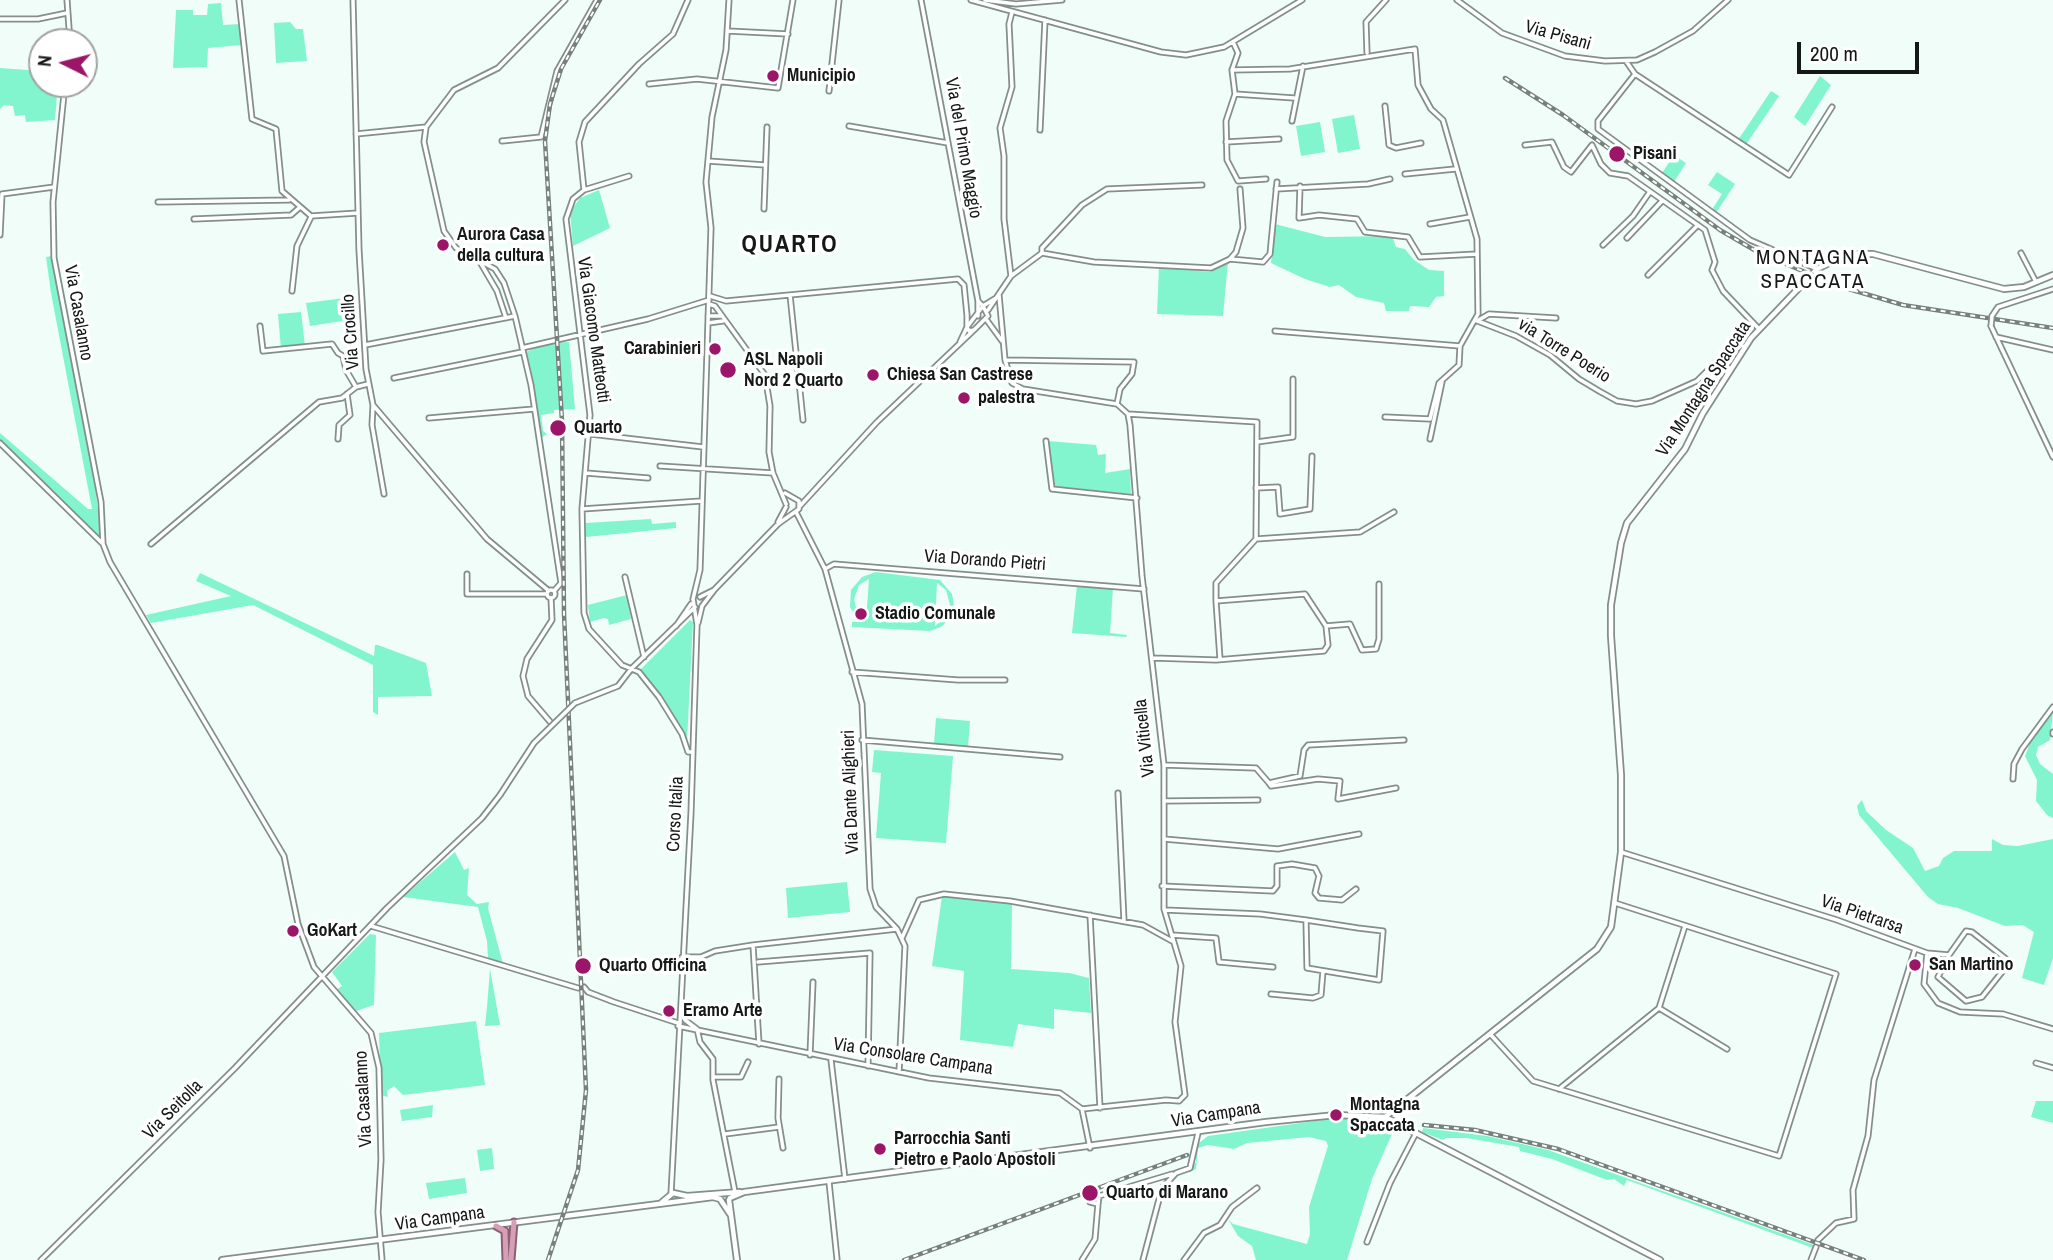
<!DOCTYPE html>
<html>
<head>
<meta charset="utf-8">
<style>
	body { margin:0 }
	#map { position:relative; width:2053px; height:1260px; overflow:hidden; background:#f1fdf8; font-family:"Archivo Narrow",sans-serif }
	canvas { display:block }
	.north { position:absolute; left:28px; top:28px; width:70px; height:70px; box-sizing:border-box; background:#fff; border:2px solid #a1a3a2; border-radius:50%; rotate:276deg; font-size:19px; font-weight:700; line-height:28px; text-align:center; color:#141816 }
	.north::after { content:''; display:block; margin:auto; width:24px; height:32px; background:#9b1668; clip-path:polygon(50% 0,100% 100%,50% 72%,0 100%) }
	.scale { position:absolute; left:1797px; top:42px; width:122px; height:32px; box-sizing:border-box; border:4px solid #141816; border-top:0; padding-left:9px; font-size:21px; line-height:24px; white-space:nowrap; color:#141816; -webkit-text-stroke:5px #fff; paint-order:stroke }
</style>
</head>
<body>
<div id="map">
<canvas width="2053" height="1260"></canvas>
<div class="north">N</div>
<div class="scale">200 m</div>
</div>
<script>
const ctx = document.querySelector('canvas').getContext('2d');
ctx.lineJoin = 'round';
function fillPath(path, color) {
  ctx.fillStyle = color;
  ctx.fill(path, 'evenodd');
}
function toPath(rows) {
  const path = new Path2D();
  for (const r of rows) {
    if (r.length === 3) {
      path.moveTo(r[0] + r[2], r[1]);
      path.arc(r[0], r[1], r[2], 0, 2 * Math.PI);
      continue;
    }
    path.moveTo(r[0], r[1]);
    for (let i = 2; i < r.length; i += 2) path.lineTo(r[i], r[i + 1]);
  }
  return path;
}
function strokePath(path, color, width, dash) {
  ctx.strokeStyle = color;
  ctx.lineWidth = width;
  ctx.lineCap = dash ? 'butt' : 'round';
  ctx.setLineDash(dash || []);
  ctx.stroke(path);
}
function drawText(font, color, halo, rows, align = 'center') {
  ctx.font = font + ' "Archivo Narrow",sans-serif';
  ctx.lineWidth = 7;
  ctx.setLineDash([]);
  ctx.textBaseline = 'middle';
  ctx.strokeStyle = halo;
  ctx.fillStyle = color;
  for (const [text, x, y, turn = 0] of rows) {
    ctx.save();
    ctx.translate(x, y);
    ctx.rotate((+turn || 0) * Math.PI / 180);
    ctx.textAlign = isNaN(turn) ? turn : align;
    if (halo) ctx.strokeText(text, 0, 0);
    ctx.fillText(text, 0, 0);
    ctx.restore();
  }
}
fillPath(toPath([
	[221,3,223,25,240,24,242,45,208,48,207,67,173,68,176,10,193,10,193,15,207,15,208,4],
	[290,22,296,29,303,29,307,61,276,63,274,23],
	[0,68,42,71,42,84,58,84,55,120,26,122,25,115,15,116,13,106,4,105,0,109],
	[1820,76,1831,85,1805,126,1794,117],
	[1771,91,1779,96,1745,146,1738,140],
	[1354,115,1360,149,1338,153,1332,119],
	[1320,122,1325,152,1301,156,1296,126],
	[1674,155,1686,163,1674,182,1662,173],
	[1717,172,1735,184,1716,213,1713,208,1722,194,1708,185],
	[599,190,610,228,573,246,570,212,580,198],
	[1275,224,1325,237,1392,236,1396,247,1405,249,1414,260,1429,270,1444,271,1444,296,1436,297,1429,307,1410,306,1409,311,1386,311,1384,303,1356,297,1339,285,1330,287,1305,279,1271,263],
	[52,256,95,487,100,524,99,539,0,440,0,433,88,509,92,509,51,293,46,257],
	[1228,262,1223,316,1157,314,1159,267,1210,272],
	[352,297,355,319,310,326,306,303],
	[301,312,305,346,281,349,278,314],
	[569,342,575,409,554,410,554,413,541,415,543,431,547,434,541,438,526,352,548,343],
	[1048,441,1096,445,1098,455,1106,454,1105,473,1130,469,1131,494,1053,486],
	[651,519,652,524,676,522,676,528,586,537,586,523],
	[876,572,940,580,952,594,954,605,951,618,941,627,930,631,852,627,852,622,859,622,850,607,851,590,862,577],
	[869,579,866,621,857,612,854,599,859,585],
	[937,583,946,590,950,605,945,618,935,626],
	[200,573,374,656,375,645,378,645,426,663,432,696,378,697,378,715,373,712,373,665,253,605,151,623,146,615,231,596,196,581],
	[1077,585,1113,588,1110,633,1127,635,1126,637,1072,633],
	[627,595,631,619,609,625,608,619,604,618,590,622,588,605],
	[690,620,693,622,687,742,675,719,639,671],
	[2053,712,2050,740,2038,747,2036,755,2040,764,2053,774,2053,818,2047,815,2036,801,2037,780,2025,756,2030,743],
	[936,718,970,721,968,747,934,743],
	[874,750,953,756,946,843,876,838,881,773,872,772],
	[1862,800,1866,811,1886,830,1913,848,1925,871,1939,866,1943,858,1954,851,1992,851,1992,839,2003,845,2018,846,2053,839,2053,958,2044,985,2022,978,2034,932,2023,925,2005,926,1958,908,1938,904,1928,897,1859,815,1857,806],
	[455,852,464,870,469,868,467,895,477,904,489,902,488,908,503,964,488,958,487,941,478,907,403,897],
	[847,882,850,912,788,918,786,888],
	[942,896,1012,904,1011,969,1069,973,1089,978,1091,1013,1054,1009,1054,1029,1018,1024,1013,1047,960,1040,964,971,932,966],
	[370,934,376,935,374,1005,356,1011,336,990,342,986,332,972],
	[490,969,500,1025,485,1026,487,1007],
	[476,1021,485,1085,403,1095,394,1086,387,1091,388,1097,381,1095,379,1033],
	[2036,1101,2053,1101,2053,1123,2031,1117],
	[433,1105,432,1117,402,1121,400,1110],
	[1366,1118,1384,1119,1396,1125,1372,1179,1347,1260,1256,1260,1252,1246,1238,1236,1228,1219,1233,1224,1307,1244,1310,1234,1309,1207,1328,1146,1326,1141,1309,1137,1247,1143,1234,1149,1208,1145,1198,1148,1196,1169,1188,1173,1196,1162,1195,1146,1208,1136,1322,1120],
	[1423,1128,1487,1136,1548,1150,1814,1245,1813,1248,1627,1180,1624,1186,1614,1179,1607,1180,1552,1159,1520,1151,1519,1147,1466,1138,1446,1138,1443,1140,1422,1132],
	[492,1148,494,1169,480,1171,477,1150],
	[465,1178,467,1193,429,1199,426,1183]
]), '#82f5ce');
const minor = toPath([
	[67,0,70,42],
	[239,0,252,119,276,129,282,191,311,216,358,213],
	[353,0,359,250,366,369,373,405,487,539,549,591],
	[921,0,978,301,978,316],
	[971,0,1161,52,1186,55,1224,47,1302,0],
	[985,0,1016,4,1062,0],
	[1457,0,1502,33,1565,56,1605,61,1637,60,1655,52,1693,31,1728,0],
	[0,19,38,19,67,13],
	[728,31,788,34],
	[1233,42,1238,53,1232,70,1290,69,1415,49,1418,85,1431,109,1443,120,1477,239,1478,314,1460,346,1459,365,1439,383,1430,419,1385,417],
	[1367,53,1366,22,1386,0],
	[1626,61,1635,74,1598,121,1598,129,1750,240,1817,269],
	[1232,70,1235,94,1226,121,1227,160,1238,181,1266,179],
	[1635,74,1789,175,1832,107],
	[65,84,53,202,54,258,101,502,103,544],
	[649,84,697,79,778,88,793,0],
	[829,91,839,0],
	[1235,94,1294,98],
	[1385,106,1389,145,1396,148,1421,143],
	[1292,121,1303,66],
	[849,126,948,143],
	[1040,130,1045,20],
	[356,134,426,127],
	[502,141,541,137,557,71,597,0],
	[1226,142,1279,139],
	[1525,145,1552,142,1564,167,1571,172,1592,145,1601,164,1610,173,1628,176,1705,230,1715,262,1712,270,1723,291,1759,329],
	[708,161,765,165],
	[1405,174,1455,169],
	[629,176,584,190,573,199,566,219,590,415,582,509,584,613,589,629,622,665,639,672,659,697,682,734,688,752,693,752],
	[1300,186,1299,218,1319,215,1357,219,1365,232,1408,237,1420,257,1477,254],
	[1276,189,1368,184,1390,179],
	[584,190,579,142,585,122,639,64,673,34,688,0],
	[158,202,289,200],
	[764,209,767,127],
	[194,219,291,215,299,208],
	[1430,224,1470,217],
	[0,235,2,194,54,187],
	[1627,238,1662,201],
	[1603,245,1633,216,1649,193],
	[1042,253,1042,248,1082,205,1107,189,1202,185],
	[2021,253,2036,282],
	[1230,259,1236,252,1243,228,1240,189],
	[480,262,497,291,506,318],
	[1648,275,1698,225],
	[1011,276,1004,219,1004,156,1000,128,1012,87,1009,24,1012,12],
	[292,291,297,246,311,217],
	[790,295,803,420],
	[999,295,1005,360,1012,383,1023,389,1117,404,1128,414,1130,425,1142,576,1164,765,1164,909,1181,966,1175,1022,1185,1095,1179,1101,1166,1100,1082,1109],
	[710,296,726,301,958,279,964,285,967,315,967,327,960,342],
	[978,301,983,306,996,298],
	[709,304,715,306,765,375,770,406,769,452,773,473,786,504],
	[983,306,988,316,974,330,969,331,967,327,983,306],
	[988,310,1011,276,1042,253,1094,262,1211,268,1230,259,1263,262,1270,254,1277,182],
	[708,316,722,316],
	[1992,316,1998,307,2053,289],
	[986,319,1002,341],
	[1475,320,1516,336,1550,355,1579,379,1599,391,1617,401,1636,404,1652,401,1697,381,1730,348,1738,344,1745,347],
	[1477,321,1489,314,1556,318],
	[708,323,723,321],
	[260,326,263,351,332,344,338,353,343,356,346,370,356,387],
	[1991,326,2053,457],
	[1275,331,1460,346],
	[1996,337,2053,350],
	[365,345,515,316],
	[522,348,648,319,709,300],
	[1005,360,1134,362,1132,374,1120,389,1117,404],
	[394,378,522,352],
	[373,406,372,425,384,494],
	[1128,414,1257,422,1256,538],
	[429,418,534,409],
	[590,434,703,447],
	[338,439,339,425,350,415,347,394],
	[1430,439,1442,382],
	[1046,441,1052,489,1137,498],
	[1257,442,1293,437,1293,379],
	[0,443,103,544,110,562,284,856,298,924,314,967,371,1033,379,1068,381,1160,378,1212,382,1260],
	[660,466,773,473],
	[586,473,648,478],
	[1256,488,1278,487,1280,514,1310,509,1312,456],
	[800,506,877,422,974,330],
	[582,509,701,501],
	[796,512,825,569,862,704,870,889,876,907,897,929,905,946,899,1072],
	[778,522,786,507],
	[151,544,319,402,342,398,356,387,368,384],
	[825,569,834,564,1144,589],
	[467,574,467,594,546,594],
	[625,577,644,657],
	[551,594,4],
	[554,591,561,583,559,570,531,385,515,316,504,283,495,269,456,248,444,231,424,142,426,127,454,90,498,68,565,0],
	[700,597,714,590],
	[551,598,552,620,527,659,523,676,528,696,552,724],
	[693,599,700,570,711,228,706,182,712,117,726,50,729,0],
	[1216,601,1220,659],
	[698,623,702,606,715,589,778,524,799,509,799,501,785,493],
	[676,626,691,604],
	[1326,626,1350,624,1362,650,1376,649,1379,639,1379,584],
	[1153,658,1216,660,1324,651,1328,645,1326,626,1305,594,1216,601,1216,583,1256,539,1360,532,1394,512],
	[852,672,958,680,1005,680],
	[575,703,618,686,632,668,695,607],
	[2053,732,2053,734],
	[862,740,1060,757],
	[1164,765,1256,768,1269,783,1300,776,1304,750,1308,745,1404,740],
	[2013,779,2014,764,2022,749,2053,707],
	[1269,783,1271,786,1318,779,1340,781,1338,799,1396,788],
	[1118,793,1124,921],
	[1164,801,1258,800],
	[1164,839,1278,849,1359,834],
	[1621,852,1837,920,1927,953,1924,984,1938,1003,1960,1012,2003,1014,2053,1029],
	[1162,886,1273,891,1277,886,1277,866,1292,864,1315,868,1319,876,1315,893,1319,898,1342,900,1356,889],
	[1165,910,1260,914,1306,920,1358,928,1383,931,1379,980,1307,968,1306,920],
	[1090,915,1100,1108],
	[371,926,578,988],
	[1685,926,1659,1008,1727,1049],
	[1172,935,1216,938,1219,962,1273,967],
	[902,938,919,900,944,894,1010,901,1143,925,1172,941],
	[753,945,759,1044],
	[1927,953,1949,955,1966,931,1972,932,2010,962,1982,997,1966,1001,1938,977,1949,955],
	[682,957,701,957,715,951,753,945,897,929],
	[758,962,870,953,868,1066],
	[584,987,588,992,614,1002,678,1023],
	[1271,994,1313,998,1321,995,1323,971],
	[681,1009,685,1020,697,1029],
	[678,1026,929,1078,1060,1093,1082,1109,1090,1148],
	[697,1029,700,1042,713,1059,713,1080,735,1192],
	[1490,1034,1533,1081,1779,1156,1836,974,1615,903],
	[810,1055,813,982],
	[831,1060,845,1179],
	[2036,1063,2053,1068],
	[713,1077,741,1077,748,1062],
	[779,1079,778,1118,783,1148],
	[1559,1089,1659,1008],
	[725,1134,779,1127],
	[829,1182,837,1259],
	[671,1194,691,813,697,625,693,599],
	[1090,1202,1098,1204,1099,1196,1172,1174],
	[1818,1240,1836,1223,1854,1219,1853,1190,1868,1136,1874,1080,1915,949],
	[1367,1242,1390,1183,1416,1133],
	[41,1260,235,1068,387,908,482,818,500,795],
	[1082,1260,1095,1239,1098,1204],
	[1143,1260,1162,1188,1176,1173,1190,1168,1198,1133],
	[1184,1260,1204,1233,1220,1225,1232,1207,1257,1188],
	[1811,1260,1816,1247]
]);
const tertiary = toPath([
	[1385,1117,1660,1260]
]);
const secondary = toPath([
	[730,1198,744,1192,1266,1122,1336,1115,1385,1117,1597,949,1611,927,1621,852,1621,775,1611,636,1611,605,1621,543,1627,523,1685,449,1703,413,1751,338,1817,269,1848,254,1873,254,2004,289,2024,287,2053,275],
	[729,1200,737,1260],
	[661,1203,673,1193,687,1196,740,1192],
	[222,1260,713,1197,720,1199,730,1214]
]);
const trunk = toPath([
	[496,1226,505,1231],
	[505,1231,506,1260],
	[511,1260,514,1222]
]);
strokePath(minor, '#848f8a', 7);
strokePath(tertiary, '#848f8a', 8);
strokePath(secondary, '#848f8a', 8);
strokePath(trunk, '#8b6074', 9);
strokePath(minor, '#fff', 3.5);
strokePath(tertiary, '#fff', 4.5);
strokePath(secondary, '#fff', 4.5);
strokePath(trunk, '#d69fb8', 5);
const rail = toPath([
	[1505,78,1563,115,1720,230,1761,254,1842,287,1903,305,2053,328],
	[1424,1125,1475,1130,1558,1149,1864,1260],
	[548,1260,578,1170,586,1090,564,614,562,421,545,141,550,104,561,69,600,0],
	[904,1260,1187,1155]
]);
strokePath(rail, '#78807c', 4.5);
strokePath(rail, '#fff', 2, [5]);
const minorBridge = toPath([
	[1991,326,1992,316],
	[500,795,534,743,575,703]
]);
strokePath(minorBridge, '#848f8a', 7, []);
strokePath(minorBridge, '#fff', 3.5);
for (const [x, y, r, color] of [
	[773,76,7,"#9b1668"],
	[1617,154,9,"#9b1668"],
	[443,245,7,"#9b1668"],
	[715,349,7,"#9b1668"],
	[728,370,9,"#9b1668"],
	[873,375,7,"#9b1668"],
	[964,398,7,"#9b1668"],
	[558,428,9,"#9b1668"],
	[861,614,7,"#9b1668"],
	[293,931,7,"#9b1668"],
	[1915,965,7,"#9b1668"],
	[583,966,9,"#9b1668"],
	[669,1011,7,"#9b1668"],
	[1336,1115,7,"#9b1668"],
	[880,1149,7,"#9b1668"],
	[1090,1193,9,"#9b1668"]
]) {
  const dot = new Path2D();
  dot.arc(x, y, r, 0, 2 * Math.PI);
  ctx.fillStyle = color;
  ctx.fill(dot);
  strokePath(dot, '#fff', 2.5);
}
drawText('18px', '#141816', '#fff', [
	["Via Pisani",1558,36,16],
	["Via del Primo Maggio",963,148,80],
	["Via Casalanno",78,313,80],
	["Via Giacomo Matteotti",593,330,82],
	["Via Crocillo",351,332,-94],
	["via Torre Poerio",1564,351,32],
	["Via Montagna Spaccata",1704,389,-57],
	["Via Dorando Pietri",985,561,4],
	["Via Viticella",1145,738,-96],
	["Via Dante Alighieri",851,792,-92],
	["Corso Italia",676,814,-87],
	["Via Pietrarsa",1862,915,19],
	["Via Consolare Campana",913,1057,9],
	["Via Casalanno",364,1099,-93],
	["Via Seitolla",173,1110,-45],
	["Via Campana",1216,1115,-9],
	["Via Campana",440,1219,-8]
]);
drawText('bold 18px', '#141816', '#fff', [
	["Municipio",787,76],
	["Pisani",1633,154],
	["Aurora Casa",457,235],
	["della cultura",457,256],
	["Carabinieri",701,349,"right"],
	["ASL Napoli",744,360],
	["Nord 2 Quarto",744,381],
	["Chiesa San Castrese",887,375],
	["palestra",978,398],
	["Quarto",574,428],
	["Stadio Comunale",875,614],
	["GoKart",307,931],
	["San Martino",1929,965],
	["Quarto Officina",599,966],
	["Eramo Arte",683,1011],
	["Montagna",1350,1105],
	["Spaccata",1350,1126],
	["Parrocchia Santi",894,1139],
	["Pietro e Paolo Apostoli",894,1160],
	["Quarto di Marano",1106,1193]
], 'left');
ctx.letterSpacing = '2px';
drawText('21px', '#141816', '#fff', [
	["MONTAGNA",1813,258],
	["SPACCATA",1813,282]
]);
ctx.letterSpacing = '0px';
ctx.letterSpacing = '2px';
drawText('bold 24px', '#141816', '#fff', [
	["QUARTO",790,246]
]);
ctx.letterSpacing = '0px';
</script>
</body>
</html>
